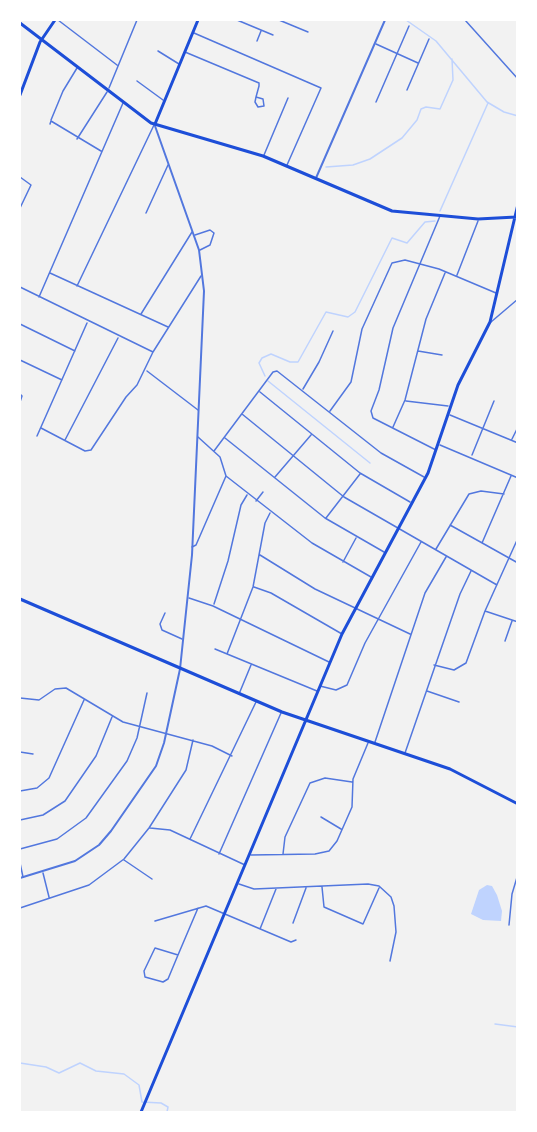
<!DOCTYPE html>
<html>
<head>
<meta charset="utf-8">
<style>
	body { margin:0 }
	#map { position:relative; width:537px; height:1132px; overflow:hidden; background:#f2f2f2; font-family:"Open Sans",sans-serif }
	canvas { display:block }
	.frame { position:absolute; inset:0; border:21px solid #fff; pointer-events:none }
</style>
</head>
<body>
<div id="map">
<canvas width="537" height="1132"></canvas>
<div class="frame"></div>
</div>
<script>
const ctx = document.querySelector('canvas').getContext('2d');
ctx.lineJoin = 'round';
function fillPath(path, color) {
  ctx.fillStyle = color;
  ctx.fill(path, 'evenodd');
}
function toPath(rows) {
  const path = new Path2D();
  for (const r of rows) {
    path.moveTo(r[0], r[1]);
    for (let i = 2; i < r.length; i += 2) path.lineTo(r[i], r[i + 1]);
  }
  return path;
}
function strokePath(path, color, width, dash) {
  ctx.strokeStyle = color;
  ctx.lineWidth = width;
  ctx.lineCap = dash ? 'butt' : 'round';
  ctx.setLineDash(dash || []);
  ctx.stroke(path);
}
fillPath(toPath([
	[487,885,492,886,497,895,502,911,501,921,483,920,471,914,479,890]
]), '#bfd3fe');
strokePath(toPath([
	[406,20,436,41,487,102,504,112,518,116],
	[326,167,353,165,370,159,402,138,417,120,421,109,426,107,440,109,453,80,452,59],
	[440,211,488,103],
	[265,376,259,363,262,358,271,354,290,362,298,362,326,312,348,317,355,312,392,238,407,243,425,222,435,221],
	[268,381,370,463],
	[495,1024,518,1027],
	[20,1063,46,1067,59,1073,80,1063,96,1071,124,1074,139,1085,142,1102,161,1103,168,1107,167,1112,172,1112]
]), '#bfd3fe', 1.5);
strokePath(toPath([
	[58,20,117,65],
	[237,20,273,35],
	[279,20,308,32],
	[465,20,518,79],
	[194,33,321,88,287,165],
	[257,41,261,31],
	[376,44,418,63],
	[158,51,179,64],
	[185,52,259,83,259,86,256,97,255,102,258,107,264,106,263,99,256,97],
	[137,81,163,100],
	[109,88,137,20],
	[407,90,429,39],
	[376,102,409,26],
	[51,120,63,91,77,68],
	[50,124,51,121,101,151],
	[77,139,107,92],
	[264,155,288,98],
	[20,177,31,185,20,208],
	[146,213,168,165],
	[195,235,210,230,214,233,210,245,200,250],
	[50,273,168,327],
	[457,275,478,221],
	[77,286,154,125],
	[20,287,153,352],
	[39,297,123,103],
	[141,314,192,232],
	[491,322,518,299],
	[20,324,75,351],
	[418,351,442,355],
	[20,360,62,380],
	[147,371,198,410],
	[303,389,319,362,333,331],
	[260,392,360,473,410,502],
	[20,394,22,396,20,402],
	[406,401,448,406],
	[330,411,351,382,362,329,392,263,405,260,439,269,496,293],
	[242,414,344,497,497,585],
	[450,415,518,443],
	[393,427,405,400,426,319,445,273],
	[41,428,85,451,91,450,126,397,137,385,153,352,201,276],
	[37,436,87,323],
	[225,438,325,518,384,552],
	[512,439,518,427],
	[65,440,118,338],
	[440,445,518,478],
	[436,450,373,418,371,411,379,390,393,328,440,216],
	[214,451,273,372,277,371,381,453,424,477],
	[472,455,494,401],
	[226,476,312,543,371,577],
	[275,477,311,435],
	[256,501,263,492],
	[326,518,360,474],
	[450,525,518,563],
	[482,543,511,476],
	[192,547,196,545,226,476,220,457,198,437],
	[436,549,469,494,481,491,504,494],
	[260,555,315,589,410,634],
	[343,562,356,538],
	[254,587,271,593,342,634],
	[189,598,213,606,329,662],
	[214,604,228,561,241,505,247,495],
	[485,611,518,622],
	[165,613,160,624,162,630,182,639],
	[505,641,512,621],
	[215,649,317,691],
	[227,654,253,587,265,523,270,513],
	[434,665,454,670,466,663,485,611,518,538],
	[320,686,336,690,347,685,365,643,421,542],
	[427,691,459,702],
	[239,694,251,665],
	[20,698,39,700,55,689,66,688,123,722,212,746,232,756],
	[375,742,425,593,446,557],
	[20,752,33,754],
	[405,753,460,594,471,571],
	[20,791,37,788,49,778,84,700],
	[321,817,341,829],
	[20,820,43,815,65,801,96,756,112,717],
	[150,828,170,830,245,865],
	[190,839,256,702],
	[20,849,57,839,86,818,127,761,137,738,147,693],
	[219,854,281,713],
	[283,854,285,837,310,783,325,778,352,782],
	[251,855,315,854,329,851,337,841,352,807,353,779,368,743],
	[124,860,152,879],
	[20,863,23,877],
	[43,873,49,897],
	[239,884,254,889,368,884,379,886,391,897,394,906,396,932,390,961],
	[322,887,324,907,363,924,379,888],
	[20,908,89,885,124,859,149,828,186,770,193,740],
	[155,921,206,906,291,942,296,940],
	[293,923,306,888],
	[509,925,512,894,518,874],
	[260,929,276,889],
	[178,955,155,948,144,971,145,977,163,982,168,979,178,955,198,908]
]), '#5277de', 1.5);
strokePath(toPath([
	[316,178,385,20],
	[20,878,75,861,99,845,111,831,156,766,164,743,180,669,192,555,204,291,199,250,155,126]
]), '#5277de', 2);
strokePath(toPath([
	[20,23,151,123,263,156,392,211,478,219,516,217],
	[20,95,40,42,55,20],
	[155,124,198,20],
	[20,599,282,712,450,769,518,804],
	[141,1112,342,634,428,473,458,385,490,322,518,204]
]), '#1d4ed8', 3);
</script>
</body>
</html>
